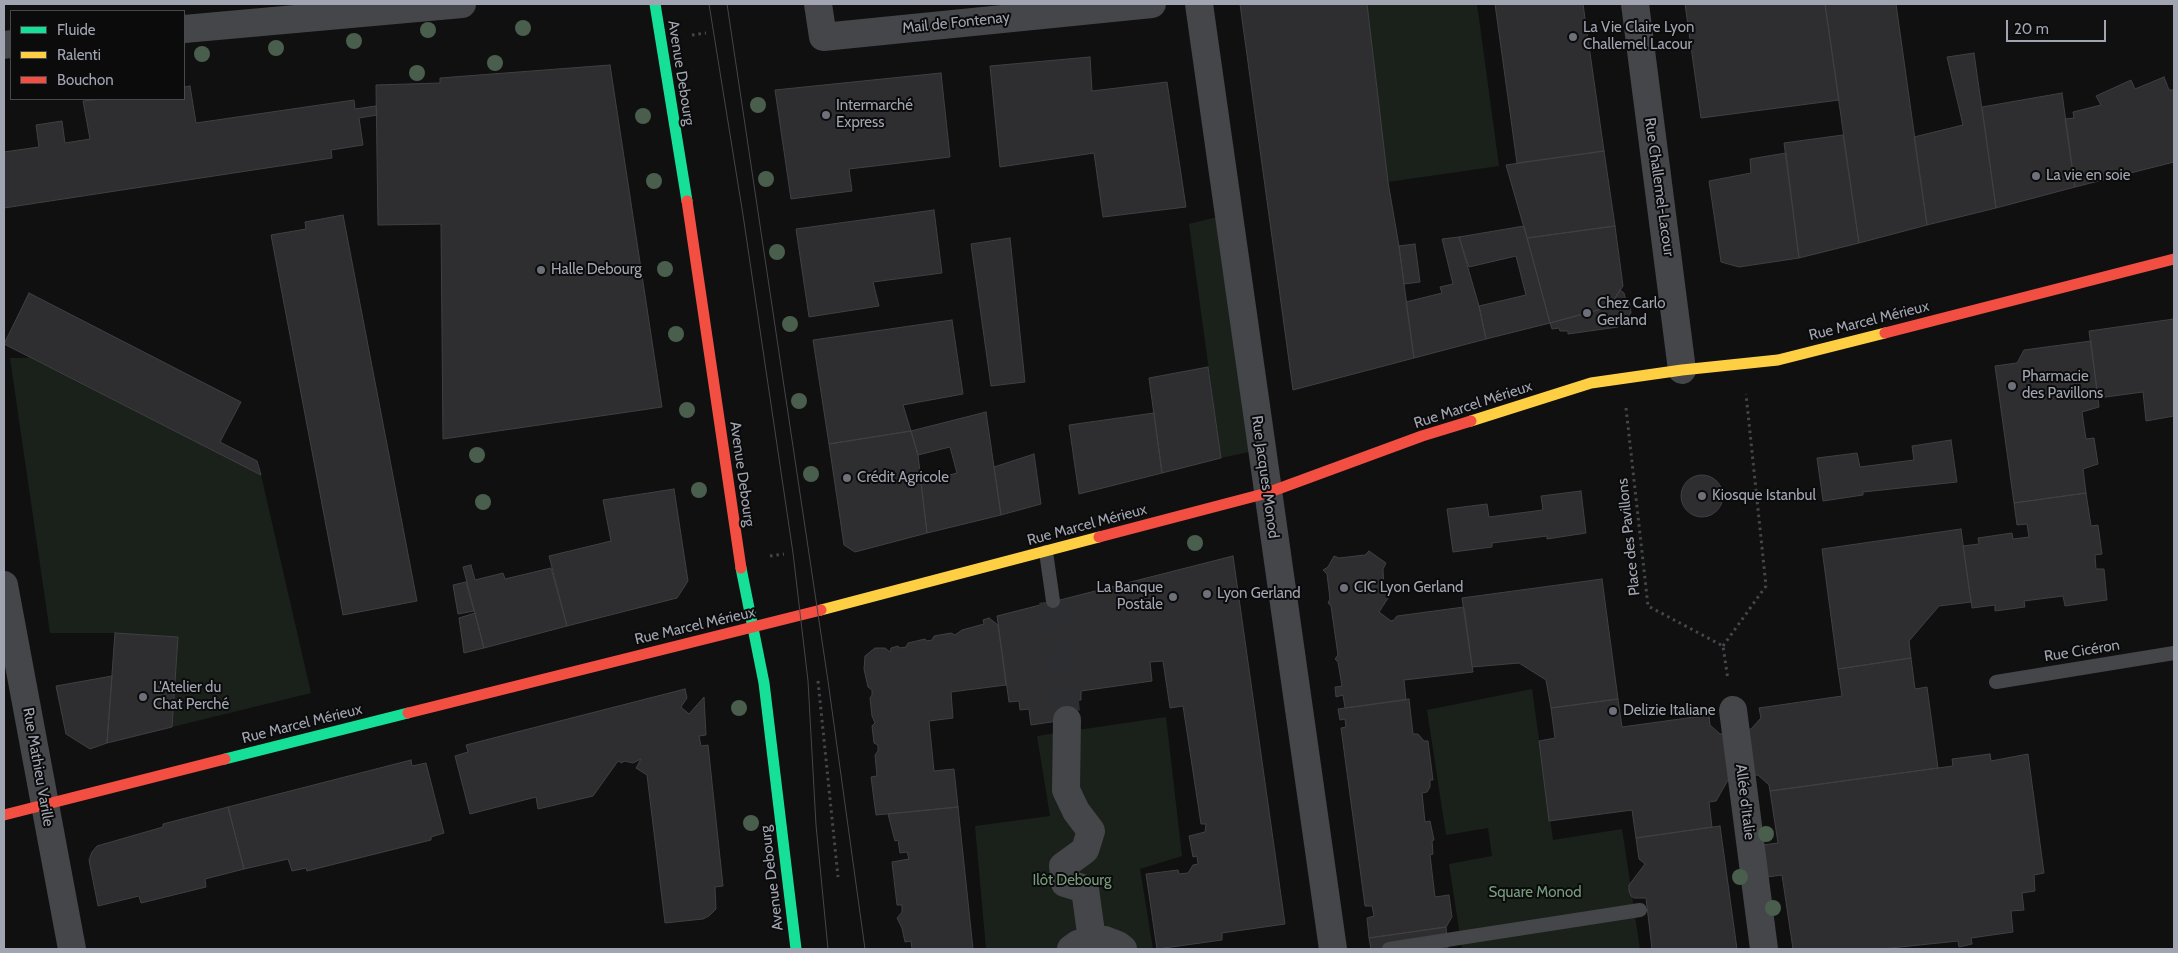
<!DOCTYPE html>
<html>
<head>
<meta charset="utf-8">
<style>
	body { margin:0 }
	#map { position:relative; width:2178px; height:953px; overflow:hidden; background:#101011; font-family:Cabin,sans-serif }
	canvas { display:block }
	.frame { position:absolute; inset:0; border:5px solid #a1a5b2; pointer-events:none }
	.legend { position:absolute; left:10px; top:10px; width:175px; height:90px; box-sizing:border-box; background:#0b0b0c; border:1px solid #47494e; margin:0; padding:6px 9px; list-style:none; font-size:15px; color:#a1a5b2 }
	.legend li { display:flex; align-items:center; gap:10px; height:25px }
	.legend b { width:25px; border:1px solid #47494e }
	.scale { position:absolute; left:2006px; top:20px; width:100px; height:22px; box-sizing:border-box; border:2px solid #a1a5b2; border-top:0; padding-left:6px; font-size:15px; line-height:18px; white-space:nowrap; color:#a1a5b2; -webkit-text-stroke:4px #0b0b0c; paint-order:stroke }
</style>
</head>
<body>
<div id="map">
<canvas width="2178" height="953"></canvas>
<div class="frame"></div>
<ul class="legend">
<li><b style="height:6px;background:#16e098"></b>Fluide</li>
<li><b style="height:6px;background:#ffcf43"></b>Ralenti</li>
<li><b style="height:6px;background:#f24e42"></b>Bouchon</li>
</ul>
<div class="scale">20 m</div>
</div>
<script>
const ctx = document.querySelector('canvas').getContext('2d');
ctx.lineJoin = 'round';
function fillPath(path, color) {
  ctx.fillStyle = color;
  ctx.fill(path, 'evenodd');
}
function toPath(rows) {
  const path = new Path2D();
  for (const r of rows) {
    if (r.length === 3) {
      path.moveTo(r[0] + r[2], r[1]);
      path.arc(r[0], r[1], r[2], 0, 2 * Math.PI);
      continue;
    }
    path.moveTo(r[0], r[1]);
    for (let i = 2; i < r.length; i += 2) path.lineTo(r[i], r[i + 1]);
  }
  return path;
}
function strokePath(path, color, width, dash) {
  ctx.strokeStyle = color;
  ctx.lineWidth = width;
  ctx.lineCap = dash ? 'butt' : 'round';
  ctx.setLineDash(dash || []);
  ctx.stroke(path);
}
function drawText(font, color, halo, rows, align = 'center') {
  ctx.font = font + ' Cabin,sans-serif';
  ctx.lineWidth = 4;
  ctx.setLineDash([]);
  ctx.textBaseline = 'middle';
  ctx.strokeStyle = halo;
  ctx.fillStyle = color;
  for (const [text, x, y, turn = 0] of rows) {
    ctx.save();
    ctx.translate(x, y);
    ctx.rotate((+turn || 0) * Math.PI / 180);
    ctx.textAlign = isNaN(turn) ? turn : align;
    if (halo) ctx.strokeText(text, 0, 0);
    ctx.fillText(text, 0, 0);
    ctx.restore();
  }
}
fillPath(toPath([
	[1367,4,1477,4,1499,166,1388,182],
	[1217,217,1249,452,1221,458,1189,224],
	[10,358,30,358,261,475,311,693,172,727,178,637,115,633,50,633],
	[1532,689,1553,840,1622,829,1640,949,1462,949,1449,864,1492,856,1488,828,1446,835,1427,710],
	[1166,717,1182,856,1140,869,1153,949,986,949,975,826,1050,816,1037,736]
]), '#1a211b');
const building = toPath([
	[1240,4,1367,4,1388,182,1399,246,1414,358,1293,390,1240,4],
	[1495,4,1583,4,1604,151,1517,163,1495,4],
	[1685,4,1825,4,1839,100,1701,118,1685,4],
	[1825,4,1896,4,1927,225,1859,243,1825,4],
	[1974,53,1996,208,1927,225,1914,137,1963,125,1947,57,1974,53],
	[1090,57,1092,91,1167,82,1186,207,1103,217,1094,153,1000,167,990,66,1090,57],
	[610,65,662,407,443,439,441,224,378,225,376,85,440,83,440,78,610,65],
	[941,73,950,157,849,169,852,191,791,199,775,90,941,73],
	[2164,77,2169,90,2174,90,2174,162,2075,187,2065,119,2074,118,2073,112,2101,105,2096,96,2131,80,2135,89,2164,77],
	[190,86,196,123,354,100,355,109,376,106,377,115,359,118,363,145,331,150,332,158,4,208,4,152,39,147,36,125,62,121,65,143,90,139,83,101,102,99,184,99,184,87,190,86],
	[2062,93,2075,187,1996,208,1982,107,2062,93],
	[1843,135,1859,243,1799,258,1784,143,1843,135],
	[1604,151,1615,226,1527,238,1506,165,1604,151],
	[1786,153,1799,258,1739,267,1721,262,1709,181,1751,173,1750,159,1786,153],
	[934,210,942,273,873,282,879,306,809,317,796,229,934,210],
	[343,215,417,601,343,615,271,235,306,229,305,222,343,215],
	[1524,226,1550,323,1486,339,1479,306,1526,295,1516,256,1469,267,1459,237,1524,226],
	[1615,226,1623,286,1609,307,1550,323,1527,238,1615,226],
	[1459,237,1479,306,1486,339,1414,358,1406,302,1442,293,1440,287,1453,284,1442,239,1459,237],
	[1010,238,1025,382,991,386,971,244,1010,238],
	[1415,244,1420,282,1404,284,1399,246,1415,244],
	[1620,290,1624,293,1626,301,1629,300,1631,313,1626,319,1617,320,1618,327,1568,334,1568,331,1560,331,1559,328,1552,329,1550,323,1609,307,1620,290],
	[29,293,241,402,220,442,257,461,261,475,4,344,29,293],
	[2174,319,2174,416,2146,421,2143,392,2098,398,2089,331,2174,319],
	[952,320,963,394,903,405,911,431,829,444,813,340,952,320],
	[2091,341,2099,407,2082,412,2086,439,2094,438,2098,464,2083,469,2086,493,2014,503,1995,366,2017,363,2024,350,2091,341],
	[1208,367,1221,458,1162,473,1149,378,1208,367],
	[986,412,1001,515,927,533,921,483,957,473,950,447,918,455,911,431,986,412],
	[1154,413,1162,473,1079,494,1069,425,1154,413],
	[911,431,918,455,927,533,855,552,844,545,829,444,911,431],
	[1951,440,1957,482,1863,492,1863,495,1823,501,1817,458,1857,453,1860,467,1914,460,1912,446,1951,440],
	[1034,454,1041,504,1001,515,994,467,1034,454],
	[1702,496,21],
	[674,489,688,581,677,598,567,626,549,556,611,541,603,500,674,489],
	[1581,491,1586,533,1547,539,1547,536,1492,543,1492,547,1453,552,1447,509,1487,504,1489,517,1543,510,1541,496,1581,491],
	[2086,493,2091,526,2098,525,2102,554,2095,555,2096,569,2104,569,2107,600,2065,606,2063,596,2024,601,2025,607,1995,611,1995,605,1972,608,1963,546,1979,544,1978,538,2012,533,2013,539,2029,537,2027,524,2017,525,2014,503,2086,493],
	[1961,529,1971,602,1939,606,1909,641,1911,658,1838,669,1822,549,1961,529],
	[1369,551,1386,563,1383,569,1384,593,1390,595,1379,612,1391,621,1394,620,1397,616,1464,607,1473,672,1404,680,1406,700,1345,708,1343,695,1336,697,1335,687,1342,686,1338,662,1335,659,1338,655,1331,606,1328,603,1330,599,1327,574,1323,570,1328,567,1334,556,1339,558,1365,555,1369,551],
	[1233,556,1285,924,1222,933,1222,940,1157,949,1146,874,1178,870,1179,874,1188,873,1193,865,1198,864,1197,856,1193,857,1189,836,1205,832,1206,824,1201,824,1183,706,1170,708,1163,661,1150,662,1152,681,1081,691,1081,700,1070,701,1072,719,1031,725,1029,709,1020,710,1019,701,1009,702,997,616,1233,556],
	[471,565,475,580,503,573,505,579,551,568,567,626,484,648,463,567,471,565],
	[1602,579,1618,699,1551,708,1546,680,1519,663,1472,667,1462,598,1602,579],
	[466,582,474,611,458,614,453,585,466,582],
	[475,613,484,648,464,653,459,618,475,613],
	[989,618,998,625,1006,685,951,692,953,718,929,721,934,771,954,769,958,807,876,815,871,777,877,776,875,755,878,751,878,745,874,743,872,726,875,723,872,716,870,698,872,695,872,690,868,687,864,669,865,656,875,648,885,648,890,652,891,648,898,646,900,648,906,647,908,643,925,639,927,641,932,640,934,636,951,633,955,635,962,630,984,624,983,620,989,618],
	[115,633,178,637,172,727,107,743,115,633],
	[1911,658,1915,689,1927,687,1938,768,1770,791,1769,785,1758,775,1728,780,1716,801,1709,802,1712,827,1636,838,1632,810,1549,821,1539,741,1555,738,1551,708,1618,699,1622,727,1709,715,1710,725,1720,734,1751,729,1761,718,1759,708,1842,696,1838,669,1911,658],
	[112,676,107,743,90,749,66,734,56,686,112,676],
	[685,689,687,698,681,707,689,714,704,697,706,735,699,736,701,746,708,745,723,886,715,887,716,909,709,916,703,919,665,923,647,775,636,768,641,759,633,763,624,761,622,763,618,761,593,796,538,809,536,797,470,814,455,756,468,752,466,745,685,689],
	[1409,699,1413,734,1418,734,1424,741,1428,741,1433,780,1430,780,1430,787,1427,792,1422,793,1425,822,1430,821,1434,840,1432,841,1433,854,1430,855,1435,897,1449,895,1452,917,1446,927,1369,938,1367,918,1374,916,1372,906,1365,906,1341,728,1346,727,1345,719,1340,720,1338,709,1409,699],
	[1990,754,1991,761,2028,754,2044,873,2034,875,2035,891,2022,893,2024,910,2011,911,2013,932,1971,938,1972,944,1959,947,1958,941,1881,949,1793,949,1782,875,1767,877,1763,845,1778,843,1770,791,1938,768,1953,766,1952,759,1990,754],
	[411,760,412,766,426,763,444,833,431,837,431,840,307,871,306,868,292,871,288,859,244,869,228,807,411,760],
	[228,807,244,869,205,879,206,887,141,903,139,896,98,906,89,860,92,852,97,846,163,827,163,824,228,807],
	[958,807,973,949,912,949,911,941,905,942,902,928,897,918,902,912,902,905,897,905,892,862,909,859,907,852,900,853,898,840,895,841,888,814,958,807],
	[1720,826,1737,949,1652,949,1646,898,1634,898,1631,896,1629,891,1629,885,1645,864,1639,859,1636,838,1720,826],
	[1446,927,1448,949,1371,949,1369,938,1446,927]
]);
fillPath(building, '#2e2e30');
strokePath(building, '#404044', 1);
strokePath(toPath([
	[1053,601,1067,720]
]), '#2d2e31', 28, [28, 14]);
strokePath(toPath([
	[692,35,706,33],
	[1626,408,1648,606,1723,646,1728,680],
	[770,556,784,554],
	[1723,646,1766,586,1746,394],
	[818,681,838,877]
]), '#46474b', 3, [2.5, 4]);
strokePath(toPath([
	[1046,552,1053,601],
	[1996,682,2174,653],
	[1389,949,1640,910]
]), '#454649', 14);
strokePath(toPath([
	[818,4,823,37,1152,4],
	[1199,4,1333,949],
	[1635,4,1682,370],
	[184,29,462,4],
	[4,45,11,44],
	[4,585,72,949],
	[1733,710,1764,949],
	[1067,720,1066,790,1076,811,1091,831,1085,850,1063,866,1065,883,1085,889,1092,940],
	[1071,949,1078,944,1092,940,1105,940,1118,945,1123,949]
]), '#454649', 28);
strokePath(toPath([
	[655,4,687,201],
	[741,568,764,683,796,949],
	[225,759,408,713]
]), '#16e098', 11);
strokePath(toPath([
	[1471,421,1591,383,1682,370,1778,360,1885,333],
	[821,610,1099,537]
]), '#ffcf43', 11);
strokePath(toPath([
	[687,201,741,568],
	[1885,333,2174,259],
	[1099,537,1267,493,1422,436,1471,421],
	[408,713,821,610],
	[4,815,225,759]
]), '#f24e42', 11);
strokePath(toPath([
	[709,4,743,215,793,553,808,681,816,825,828,949],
	[727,4,828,681,865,949]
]), '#454649', 1);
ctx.fillStyle = '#495e4c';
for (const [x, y] of [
	[523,28],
	[428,30],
	[354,41],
	[276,48],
	[202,54],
	[495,63],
	[417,73],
	[758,105],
	[643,116],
	[766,179],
	[654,181],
	[777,252],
	[665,269],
	[790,324],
	[676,334],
	[799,401],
	[687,410],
	[477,455],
	[811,474],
	[699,490],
	[483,502],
	[1195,543],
	[739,708],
	[751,823],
	[1766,834],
	[1740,877],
	[1773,908]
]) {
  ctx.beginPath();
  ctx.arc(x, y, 8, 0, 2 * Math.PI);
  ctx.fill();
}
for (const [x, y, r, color] of [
	[1573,37,5,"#6e717a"],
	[826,115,5,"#6e717a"],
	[2036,176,5,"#6e717a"],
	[541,270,5,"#6e717a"],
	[1587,313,5,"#6e717a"],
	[2012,386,5,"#6e717a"],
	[847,478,5,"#6e717a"],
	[1702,496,5,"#6e717a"],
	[1344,588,5,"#6e717a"],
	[1207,594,5,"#6e717a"],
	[1173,597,5,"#6e717a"],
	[143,697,5,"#6e717a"],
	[1613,711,5,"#6e717a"]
]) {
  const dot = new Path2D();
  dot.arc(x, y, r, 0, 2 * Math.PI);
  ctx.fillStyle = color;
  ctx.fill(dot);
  strokePath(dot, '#0b0b0c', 2);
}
drawText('15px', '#a1a5b2', '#0b0b0c', [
	["Mail de Fontenay",956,23,-6],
	["Avenue Debourg",681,73,81],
	["Rue Challemel-Lacour",1659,187,82],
	["Rue Marcel Mérieux",1869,321,-14],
	["Rue Marcel Mérieux",1473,405,-18],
	["Avenue Debourg",742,474,82],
	["Rue Jacques Monod",1265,477,82],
	["Rue Marcel Mérieux",1087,525,-15],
	["Place des Pavillons",1629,537,-96],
	["Rue Marcel Mérieux",695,626,-13],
	["Rue Cicéron",2082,651,-9],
	["Rue Marcel Mérieux",302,724,-14],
	["Rue Mathieu Varille",38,767,80],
	["Allée d'Italie",1745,802,83],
	["Avenue Debourg",772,878,-97]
]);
drawText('15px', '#a1a5b2', '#0b0b0c', [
	["La Vie Claire Lyon",1583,28],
	["Challemel Lacour",1583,45],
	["Intermarché",836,106],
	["Express",836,123],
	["La vie en soie",2046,176],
	["Halle Debourg",551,270],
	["Chez Carlo",1597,304],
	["Gerland",1597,321],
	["Pharmacie",2022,377],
	["des Pavillons",2022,394],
	["Crédit Agricole",857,478],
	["Kiosque Istanbul",1712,496],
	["La Banque",1163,588,"right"],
	["Postale",1163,605,"right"],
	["CIC Lyon Gerland",1354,588],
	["Lyon Gerland",1217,594],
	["L'Atelier du",153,688],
	["Chat Perché",153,705],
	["Delizie Italiane",1623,711]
], 'left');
drawText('15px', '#779d7d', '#0b0b0c', [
	["Ilôt Debourg",1072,881],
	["Square Monod",1535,893]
]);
</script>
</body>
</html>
